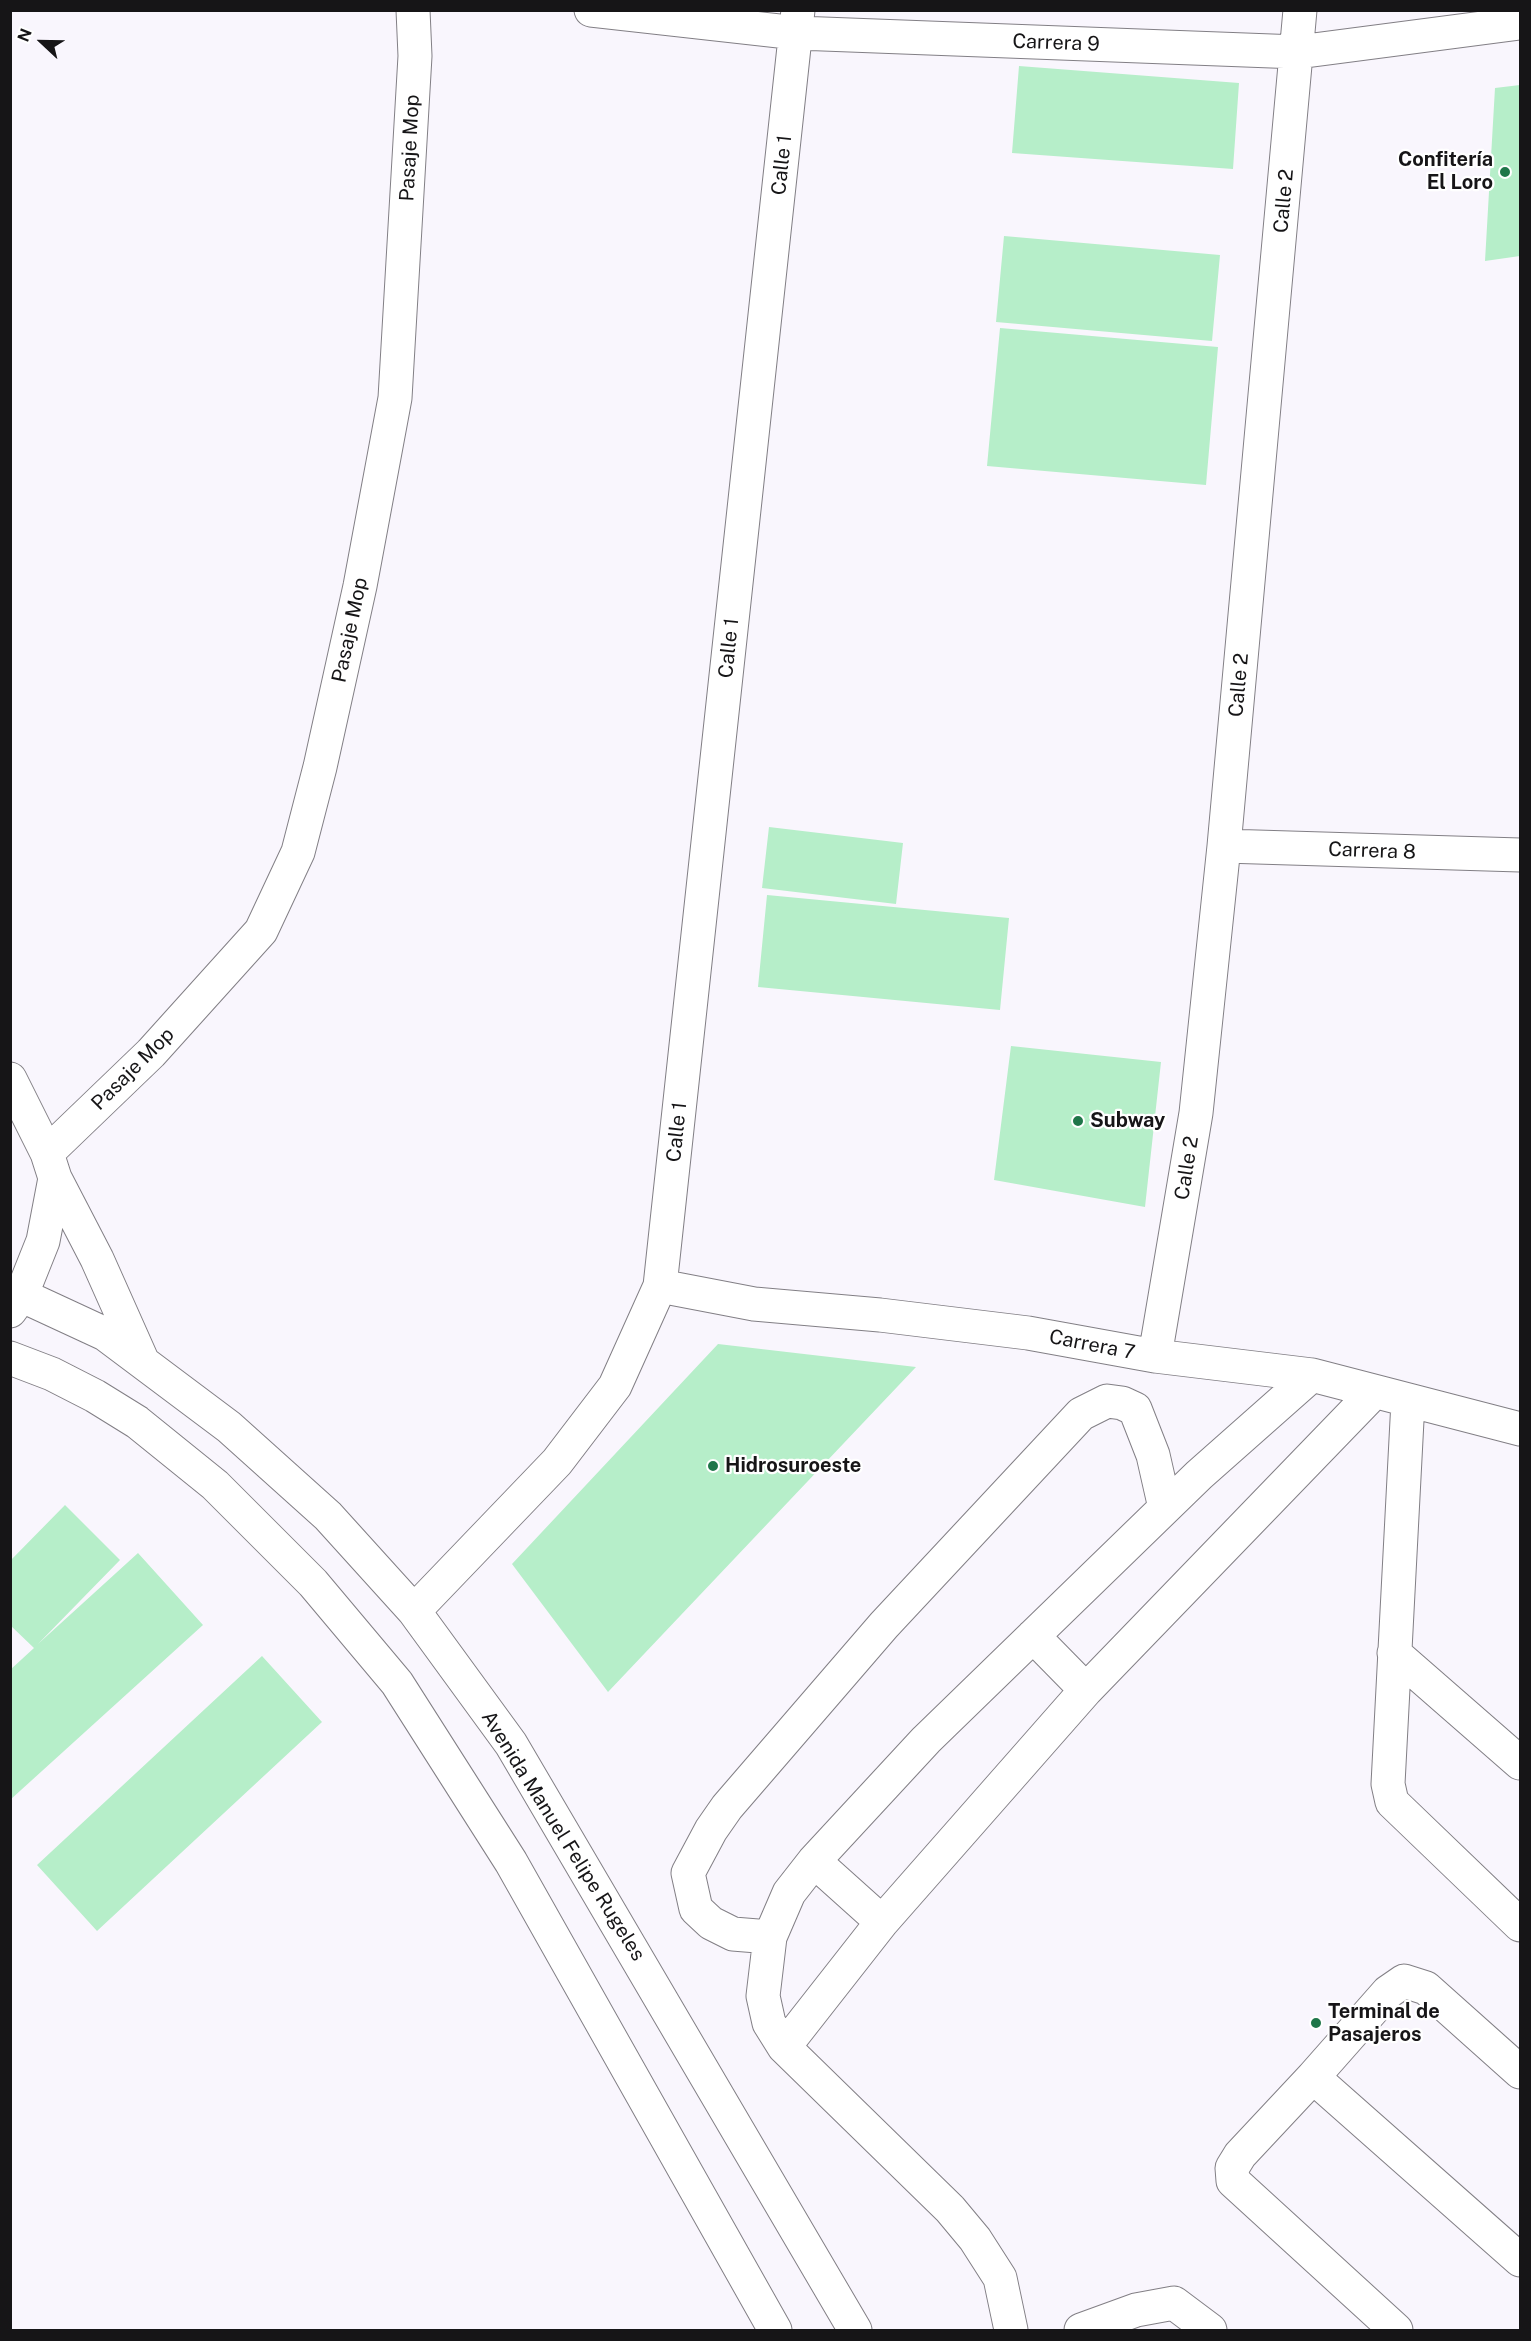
<!DOCTYPE html>
<html>
<head>
<meta charset="utf-8">
<style>
	body { margin:0 }
	#map { position:relative; width:1531px; height:2341px; overflow:hidden; background:#f9f6fd; font-family:"Public Sans",sans-serif }
	canvas { display:block }
	.frame { position:absolute; inset:0; border:12px solid #161517; pointer-events:none }
	.north { position:absolute; left:12px; top:12px; width:60px; height:60px; -webkit-text-stroke:4px #fff; paint-order:stroke; rotate:292deg; font-size:16px; font-weight:700; line-height:24px; text-align:center; color:#161517 }
	.north::after { content:''; display:block; margin:auto; width:21px; height:27px; background:#161517; clip-path:polygon(50% 0,100% 100%,50% 72%,0 100%) }
</style>
</head>
<body>
<div id="map">
<canvas width="1531" height="2341"></canvas>
<div class="frame"></div>
<div class="north">N</div>
</div>
<script>
const ctx = document.querySelector('canvas').getContext('2d');
ctx.lineJoin = 'round';
function fillPath(path, color) {
  ctx.fillStyle = color;
  ctx.fill(path, 'evenodd');
}
function toPath(rows) {
  const path = new Path2D();
  for (const r of rows) {
    path.moveTo(r[0], r[1]);
    for (let i = 2; i < r.length; i += 2) path.lineTo(r[i], r[i + 1]);
  }
  return path;
}
function strokePath(path, color, width, dash) {
  ctx.strokeStyle = color;
  ctx.lineWidth = width;
  ctx.lineCap = dash ? 'butt' : 'round';
  ctx.setLineDash(dash || []);
  ctx.stroke(path);
}
function drawText(font, color, halo, rows, align = 'center') {
  ctx.font = font + ' "Public Sans",sans-serif';
  ctx.lineWidth = 4.5;
  ctx.setLineDash([]);
  ctx.textBaseline = 'middle';
  ctx.strokeStyle = halo;
  ctx.fillStyle = color;
  for (const [text, x, y, turn = 0] of rows) {
    ctx.save();
    ctx.translate(x, y);
    ctx.rotate((+turn || 0) * Math.PI / 180);
    ctx.textAlign = isNaN(turn) ? turn : align;
    if (halo) ctx.strokeText(text, 0, 0);
    ctx.fillText(text, 0, 0);
    ctx.restore();
  }
}
fillPath(toPath([
	[1019,66,1239,83,1233,169,1012,153],
	[1520,85,1520,256,1485,261,1495,88],
	[1004,236,1220,255,1212,341,996,322],
	[1000,328,1218,347,1206,485,987,466],
	[769,827,903,843,896,904,762,888],
	[767,895,1009,918,1000,1010,758,987],
	[1011,1046,1161,1062,1145,1207,994,1180],
	[718,1344,916,1367,608,1692,512,1564],
	[65,1505,120,1560,38,1644,138,1553,203,1625,10,1800,10,1670,34,1648,10,1625,10,1561],
	[262,1656,322,1722,97,1931,37,1865]
]), '#b6eec9');
const minor = toPath([
	[591,10,797,33,1298,52,1520,23],
	[1224,846,1520,855],
	[10,1079,47,1153,55,1178,43,1241,21,1296,10,1311],
	[47,1153,151,1053,261,931,298,852,320,767,360,586,395,398,415,56,413,10],
	[55,1178,97,1259,142,1360],
	[660,1286,754,1304,880,1315,1028,1333,1155,1356,1312,1375,1520,1429],
	[10,1290,105,1334,229,1427,328,1516,414,1611,511,1744,855,2330],
	[1155,1356,1196,1113,1224,846,1300,10],
	[10,1358,52,1374,95,1396,137,1422,215,1485,313,1583,397,1683,511,1862,775,2330],
	[1408,1401,1388,1784,1392,1802,1520,1925],
	[414,1611,557,1462,615,1386,660,1286,798,10],
	[1033,1636,1086,1690],
	[1394,1653,1520,1763],
	[814,1861,882,1922],
	[770,1937,733,1934,711,1923,696,1909,688,1873,711,1830,727,1807,884,1625,1081,1414,1107,1401,1122,1403,1135,1409,1153,1455,1165,1508],
	[784,2047,882,1922,1086,1690,1374,1392],
	[1520,2072,1426,1988,1404,1981,1388,1992,1313,2077,1520,2260],
	[1313,2077,1240,2155,1232,2168,1233,2181,1396,2330],
	[1011,2330,1000,2278,975,2239,950,2209,784,2047,769,2023,763,1996,770,1937,789,1893,814,1861,926,1740,1199,1475,1312,1375],
	[1081,2330,1136,2310,1174,2303,1210,2330]
]);
strokePath(minor, '#827f85', 35);
strokePath(minor, '#fff', 33);
for (const [x, y, r, color] of [
	[1505,172,6,"#1f7649"],
	[1078,1121,6,"#1f7649"],
	[713,1466,6,"#1f7649"],
	[1316,2023,6,"#1f7649"]
]) {
  const dot = new Path2D();
  dot.arc(x, y, r, 0, 2 * Math.PI);
  ctx.fillStyle = color;
  ctx.fill(dot);
  strokePath(dot, '#fff', 2);
}
drawText('20px', '#161517', '#fff', [
	["Carrera 9",1056,43,2],
	["Pasaje Mop",410,148,-87],
	["Calle 1",782,165,-84],
	["Calle 2",1284,201,-85],
	["Pasaje Mop",350,630,-78],
	["Calle 1",729,648,-84],
	["Calle 2",1239,685,-85],
	["Carrera 8",1372,851,2],
	["Pasaje Mop",133,1069,-45],
	["Calle 1",677,1132,-84],
	["Calle 2",1187,1168,-81],
	["Carrera 7",1092,1345,11],
	["Avenida Manuel Felipe Rugeles",563,1836,58]
]);
drawText('bold 20px', '#161517', '#fff', [
	["Confitería",1493,160,"right"],
	["El Loro",1493,183,"right"],
	["Subway",1090,1121],
	["Hidrosuroeste",725,1466],
	["Terminal de",1328,2012],
	["Pasajeros",1328,2035]
], 'left');
</script>
</body>
</html>
